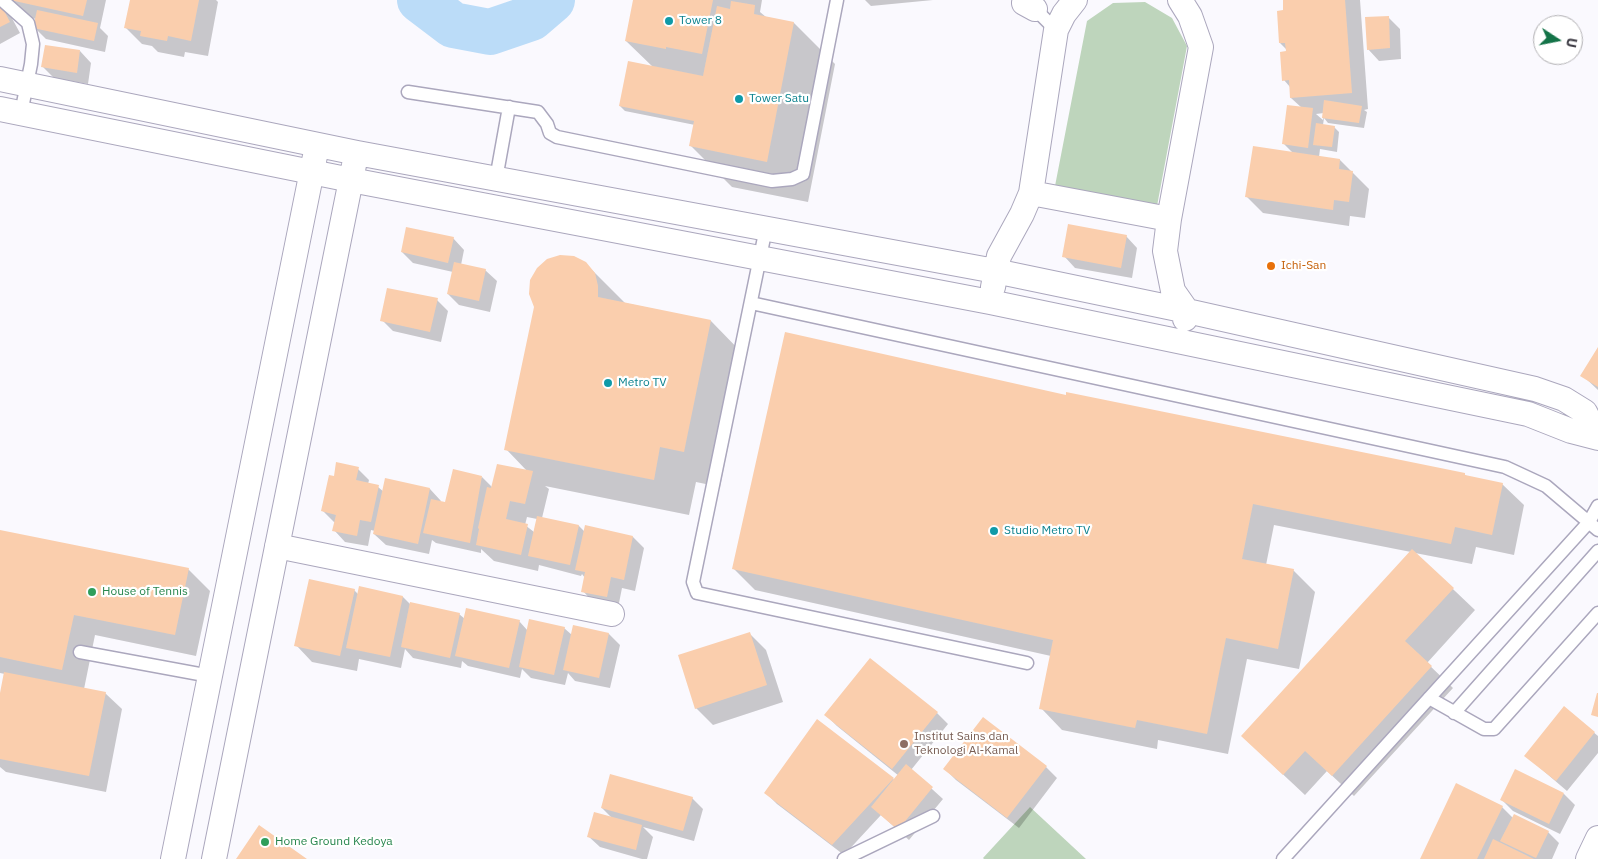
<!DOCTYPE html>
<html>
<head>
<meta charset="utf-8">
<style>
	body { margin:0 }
	#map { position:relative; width:1598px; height:859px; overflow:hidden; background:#faf9fe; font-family:"IBM Plex Sans",sans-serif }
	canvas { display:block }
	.north { position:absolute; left:1533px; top:15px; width:50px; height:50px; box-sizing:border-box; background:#fff; border:1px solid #b1b0b3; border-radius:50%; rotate:101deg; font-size:14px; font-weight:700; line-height:20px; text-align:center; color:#3b3942 }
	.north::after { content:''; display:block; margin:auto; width:18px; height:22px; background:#147348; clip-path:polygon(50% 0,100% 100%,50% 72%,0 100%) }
</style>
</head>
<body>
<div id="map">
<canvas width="1598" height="859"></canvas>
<div class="north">U</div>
</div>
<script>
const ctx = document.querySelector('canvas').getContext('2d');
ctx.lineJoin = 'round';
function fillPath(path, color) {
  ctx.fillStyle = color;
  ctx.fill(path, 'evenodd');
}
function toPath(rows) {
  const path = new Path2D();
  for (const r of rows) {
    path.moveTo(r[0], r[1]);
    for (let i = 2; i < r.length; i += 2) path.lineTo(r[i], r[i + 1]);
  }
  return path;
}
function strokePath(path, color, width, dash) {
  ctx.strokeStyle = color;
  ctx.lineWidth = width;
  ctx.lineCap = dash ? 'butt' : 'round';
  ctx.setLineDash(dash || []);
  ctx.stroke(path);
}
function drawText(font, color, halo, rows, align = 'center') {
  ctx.font = font + ' "IBM Plex Sans",sans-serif';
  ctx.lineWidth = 4.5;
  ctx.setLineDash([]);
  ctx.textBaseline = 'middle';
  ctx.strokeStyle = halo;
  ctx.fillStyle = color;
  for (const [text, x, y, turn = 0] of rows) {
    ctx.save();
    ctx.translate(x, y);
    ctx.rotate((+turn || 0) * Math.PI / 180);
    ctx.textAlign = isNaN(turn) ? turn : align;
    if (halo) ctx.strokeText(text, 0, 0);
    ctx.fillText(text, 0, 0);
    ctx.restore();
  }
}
fillPath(toPath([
	[1145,2,1172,18,1187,46,1157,206,1055,186,1087,21,1113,3],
	[1030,807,1086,859,984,859,983,858]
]), '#bed5bc');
fillPath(toPath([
	[0,0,2,0,20,33,0,44],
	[10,0,106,0,100,28,108,36,105,52,46,39,35,28,36,19,27,17],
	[131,0,216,0,218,2,208,56,185,52,184,57,158,52,152,46,142,44,126,28],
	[634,0,762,0,760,12,766,17,794,23,835,64,808,202,732,187,691,146,695,125,625,111,620,106,654,68,626,41],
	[865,0,933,0,871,6],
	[1284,0,1360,0,1368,109,1364,110,1367,112,1364,128,1328,123,1324,118,1323,125,1334,127,1339,132,1337,152,1320,149,1319,157,1340,160,1369,189,1365,218,1350,216,1349,226,1263,213,1246,196,1293,153,1284,144,1302,108,1291,98,1290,87,1284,80,1288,53,1287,50,1280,43,1285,11],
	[1324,113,1323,120,1316,114],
	[1388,17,1400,29,1401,59,1379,61,1368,49],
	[80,51,91,63,88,84,54,78,43,67],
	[1126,236,1137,248,1132,278,1075,268,1064,256],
	[453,238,464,250,461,265,485,270,497,281,490,312,459,305,448,294,453,272,413,263,402,252],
	[585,263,625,303,711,321,746,357,720,487,696,482,689,515,545,486,549,489,542,518,579,526,585,532,633,537,644,548,635,591,622,588,618,608,594,603,583,591,585,578,582,574,581,576,539,565,538,571,494,561,481,549,481,553,436,543,432,540,429,554,386,545,374,534,375,531,371,530,368,546,345,542,334,530,335,523,323,511,335,477,358,469,369,480,368,484,378,487,384,492,430,489,441,501,440,502,446,504,482,477,493,488,528,472,506,449],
	[527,517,537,519,534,532,525,525],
	[437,300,448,311,441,342,393,331,382,320],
	[1598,349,1598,390,1582,375],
	[1067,397,1464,474,1468,477,1502,484,1524,505,1514,555,1476,547,1472,564,1415,553,1475,610,1427,663,1453,688,1354,796,1327,771,1305,795,1242,736,1411,552,1274,525,1266,565,1293,570,1315,592,1299,669,1247,659,1228,754,1158,740,1157,749,1062,730,1041,708,1051,656,755,590,734,569],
	[0,532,188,569,210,591,196,656,95,635,84,689,105,693,122,709,106,792,6,772,0,767,0,700,5,674,0,673],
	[354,590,359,595,403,597,411,605,459,614,465,619,519,621,528,631,564,628,572,635,609,634,620,645,610,688,575,681,568,673,565,685,531,678,522,669,520,678,468,666,462,661,461,668,413,658,405,649,401,668,359,659,357,671,312,662,296,645],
	[749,633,766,650,783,702,713,725,696,708],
	[1564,708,1598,736,1598,753,1567,791,1526,756],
	[937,713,948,724,911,770,943,799,909,840,881,815,844,855,777,804,766,793,893,779,895,780,899,776,837,726,826,715],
	[1046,767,1057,778,1019,828,956,780,945,769],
	[1564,794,1575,805,1560,834,1513,811,1502,800],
	[692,798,703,809,694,841,643,827,653,837,647,859,642,859,600,847,588,836,612,818,602,808],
	[1502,807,1513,818,1548,832,1559,843,1552,859,1421,859]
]), '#0003');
strokePath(toPath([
	[420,0,453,25,490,32,531,18,552,0]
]), '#bbdcf8', 46);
fillPath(toPath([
	[10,0,87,0,83,16],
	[130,0,199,0,191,41,168,36,167,41,140,36,141,31,124,28],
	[633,0,713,0,702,54,666,47,666,49,625,41],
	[1283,0,1345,0,1352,93,1290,98,1289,80,1282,81,1280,52,1286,51,1285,43,1279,43,1277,11,1283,10],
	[731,1,755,5,754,14,794,22,767,162,689,146,694,121,619,106,628,61,703,76,717,6,730,9],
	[0,3,10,22,0,27],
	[37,10,98,23,94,41,33,28],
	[1389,16,1390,48,1367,50,1365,17],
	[45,45,80,50,77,73,41,67],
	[1324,100,1362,106,1359,123,1322,118],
	[1287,105,1313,108,1308,148,1282,144],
	[1316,123,1335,126,1332,147,1313,145],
	[1253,146,1340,159,1339,169,1353,171,1349,202,1334,200,1333,210,1245,197],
	[1068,224,1127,235,1121,268,1062,257],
	[406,227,454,237,448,263,401,252],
	[560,255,574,256,586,262,595,273,598,286,598,297,711,320,684,452,660,447,654,480,504,450,534,307,529,294,530,280,537,268,547,259],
	[454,262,486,269,479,301,447,294],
	[387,288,438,298,430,332,380,321],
	[785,332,1066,395,1066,392,1465,473,1465,475,1503,483,1492,535,1455,527,1451,544,1253,504,1242,559,1294,569,1278,649,1226,638,1207,734,1137,720,1135,728,1039,709,1053,640,732,569],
	[1598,347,1598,387,1580,376],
	[336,462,359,467,356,480,379,485,371,522,360,520,357,536,332,531,336,515,321,511,329,475,334,476],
	[497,464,533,471,525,504,510,501,506,519,528,524,521,555,476,545,479,529,478,528,487,487,491,488],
	[453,469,482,476,470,543,423,533,431,499,445,502],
	[385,478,430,488,418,544,373,534],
	[537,516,579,525,570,565,528,556],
	[585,525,633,536,624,580,611,577,607,597,581,592,585,572,575,570],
	[0,530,189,568,175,635,74,615,62,670,0,657],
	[1412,549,1454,588,1405,641,1432,666,1332,776,1305,751,1283,775,1241,736],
	[309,579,355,589,340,656,294,646],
	[359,586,403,596,390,657,346,648],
	[410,602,460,613,450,658,401,647],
	[466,608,520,620,509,668,455,656],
	[529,619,565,627,554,675,519,667],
	[573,625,609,633,599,678,563,670],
	[750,632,767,685,695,709,678,655],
	[870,658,938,712,892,769,824,715],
	[4,672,106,692,89,776,0,759,0,693],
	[1597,693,1598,693,1598,717,1591,715],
	[1564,706,1595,732,1556,781,1524,756],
	[983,717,1047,766,1007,818,943,769],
	[817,719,894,778,832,845,764,793],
	[906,764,933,787,898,830,871,807],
	[1515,769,1564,793,1549,824,1500,800],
	[610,774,693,797,683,831,601,808],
	[1456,783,1503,806,1477,859,1420,859],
	[594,812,642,825,636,850,587,837],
	[1514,814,1549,831,1536,858,1500,841],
	[259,825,307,859,236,859],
	[1493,839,1534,859,1484,859]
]), '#facead');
const service = toPath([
	[2,0,28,23,33,44,31,64,21,113],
	[1035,9,1056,30],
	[408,92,538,112,547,124,550,133,557,137,772,181,792,179,803,174,837,0],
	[496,179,509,107],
	[766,228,693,582,697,593,1027,663],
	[751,303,1505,467,1546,486,1598,530],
	[80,652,210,676],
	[1429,698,1484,729,1494,729,1598,613],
	[1454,713,1598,551],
	[844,859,933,816],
	[1283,859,1589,522,1598,506]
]);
const minor = toPath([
	[1180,0,1190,16,1201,47,1169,219,1165,251,1173,291,1187,311,1185,319],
	[1024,3,1035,9],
	[0,79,357,153,995,271,1187,311,1535,389,1564,399,1585,412,1598,437],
	[0,109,351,180,990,302,1528,414,1571,431,1598,438],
	[1031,193,1169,219],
	[993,287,999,256,1022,214,1031,193,1056,30,1064,14,1075,0],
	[277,546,612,614],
	[173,859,315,156],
	[214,859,354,165],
	[1588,859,1598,838]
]);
strokePath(service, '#aba7bd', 15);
strokePath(minor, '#aba7bd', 26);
strokePath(service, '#fff', 12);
strokePath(minor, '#fff', 24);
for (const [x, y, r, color] of [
	[669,21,5,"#0f9aa8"],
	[739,99,5,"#0f9aa8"],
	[1271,266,5,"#e8710a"],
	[608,383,5,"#0f9aa8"],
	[994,531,5,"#0f9aa8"],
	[92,592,5,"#2e9e5b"],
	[904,744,5,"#8d6e63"],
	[265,842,5,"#2e9e5b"]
]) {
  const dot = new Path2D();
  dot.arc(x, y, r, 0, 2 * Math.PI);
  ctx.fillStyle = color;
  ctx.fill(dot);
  strokePath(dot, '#fff', 2);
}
drawText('12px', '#0d838f', '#fff', [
	["Tower 8",679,21],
	["Tower Satu",749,99],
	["Metro TV",618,383],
	["Studio Metro TV",1004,531]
], 'left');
drawText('12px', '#c56008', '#fff', [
	["Ichi-San",1281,266]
], 'left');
drawText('12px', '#27864d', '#fff', [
	["House of Tennis",102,592],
	["Home Ground Kedoya",275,842]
], 'left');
drawText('12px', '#785e54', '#fff', [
	["Institut Sains dan",914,737],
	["Teknologi Al-Kamal",914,751]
], 'left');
</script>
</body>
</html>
